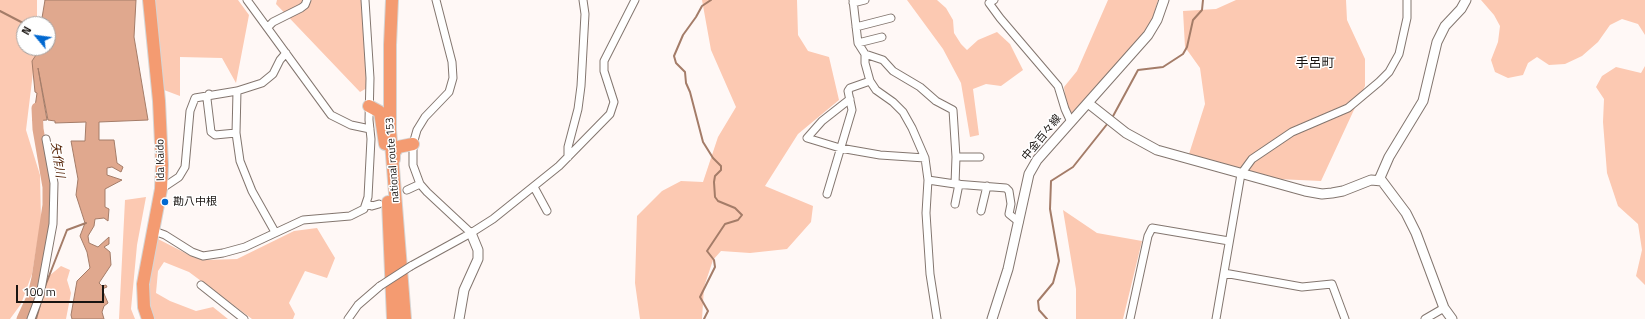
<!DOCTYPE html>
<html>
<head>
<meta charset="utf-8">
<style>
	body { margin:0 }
	#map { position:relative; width:1645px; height:319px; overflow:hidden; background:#fff8f6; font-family:"Titillium Web",sans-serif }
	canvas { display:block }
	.north { position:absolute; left:16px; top:16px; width:40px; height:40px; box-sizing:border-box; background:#fff; border:1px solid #a3a1a0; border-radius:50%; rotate:299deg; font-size:11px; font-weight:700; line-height:16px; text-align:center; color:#191411 }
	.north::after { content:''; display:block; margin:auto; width:14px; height:18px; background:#0168d0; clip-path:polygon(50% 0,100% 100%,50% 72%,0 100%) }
	.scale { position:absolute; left:16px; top:285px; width:88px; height:18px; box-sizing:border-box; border:2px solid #191411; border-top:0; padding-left:5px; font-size:12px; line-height:14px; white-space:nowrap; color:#191411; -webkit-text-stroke:3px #fff; paint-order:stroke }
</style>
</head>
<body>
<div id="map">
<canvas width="1645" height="319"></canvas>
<div class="north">N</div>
<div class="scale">100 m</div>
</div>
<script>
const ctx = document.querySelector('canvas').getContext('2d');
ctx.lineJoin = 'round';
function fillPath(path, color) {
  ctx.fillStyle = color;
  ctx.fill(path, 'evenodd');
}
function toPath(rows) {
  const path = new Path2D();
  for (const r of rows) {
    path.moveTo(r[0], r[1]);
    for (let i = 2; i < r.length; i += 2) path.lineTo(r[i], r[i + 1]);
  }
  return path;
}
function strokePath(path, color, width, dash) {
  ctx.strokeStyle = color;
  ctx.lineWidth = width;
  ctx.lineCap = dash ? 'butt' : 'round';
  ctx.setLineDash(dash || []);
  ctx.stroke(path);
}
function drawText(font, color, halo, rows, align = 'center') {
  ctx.font = font + ' "Titillium Web","Noto Sans JP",sans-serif';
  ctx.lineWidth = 3;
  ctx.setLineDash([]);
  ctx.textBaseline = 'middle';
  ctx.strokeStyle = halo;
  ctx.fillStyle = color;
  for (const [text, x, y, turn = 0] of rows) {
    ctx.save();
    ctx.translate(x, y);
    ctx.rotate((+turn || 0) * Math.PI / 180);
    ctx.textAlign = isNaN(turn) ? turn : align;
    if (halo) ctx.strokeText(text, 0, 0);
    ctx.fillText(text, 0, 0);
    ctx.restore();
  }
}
fillPath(toPath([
	[0,0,37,0,37,24,24,24,24,48,36,48,26,130,40,175,41,220,32,274,21,304,10,319,0,319],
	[146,0,238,0,249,15,236,83,222,58,180,57,180,96,164,90],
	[277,0,361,0,367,88,360,92,276,4],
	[702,0,797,0,798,35,808,51,829,57,839,100,798,134,765,186,813,206,811,222,787,249,750,253,721,251,713,260,704,287,702,319,640,319,635,283,637,216,662,191,681,181,703,182,718,137,736,107,711,50],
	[907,0,937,0,946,8,953,20,954,33,961,44,967,50,978,40,997,32,1010,44,1023,70,1001,86,986,84,973,89,979,135,970,137,961,83,943,49],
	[1108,0,1158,0,1153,17,1144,33,1071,114,1066,104,1064,87,1077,71],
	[1236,0,1346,0,1347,20,1365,59,1365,86,1321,181,1277,179,1189,154,1205,104,1200,68,1185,47,1183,11,1216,9],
	[1481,0,1645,0,1645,35,1638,24,1622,19,1610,25,1598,42,1582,56,1565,64,1549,65,1537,57,1528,63,1523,75,1508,78,1495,72,1491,60,1498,42,1500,26,1494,15],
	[1645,66,1645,285,1636,276,1642,250,1638,224,1618,206,1607,173,1603,122,1604,99,1596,87,1602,76,1616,67,1641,73],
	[146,197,137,245,131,309,135,319,119,319,125,200],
	[1063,210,1097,233,1142,241,1123,319,1076,319,1076,289],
	[317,228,335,258,327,278,305,271,289,303,295,314,293,319,252,319,189,272,164,262,158,271,156,293,170,301,196,311,213,307,228,319,151,319,147,304,149,272,158,239,193,257,206,260,237,259,294,231],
	[61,266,70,270,67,280,71,293,66,319,34,319,49,276]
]), '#fcc9b2');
const water = toPath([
	[45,0,136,0,134,37,148,120,99,122,99,140,114,140,117,163,123,167,121,172,112,167,107,168,107,175,122,180,105,189,105,207,109,209,108,221,104,218,95,219,94,226,88,236,89,243,98,247,109,237,109,244,104,247,110,252,111,265,99,283,102,286,106,285,107,287,102,289,108,303,104,306,102,312,104,319,72,319,71,315,77,281,90,268,87,252,80,236,85,223,76,195,78,179,71,141,85,141,86,122,55,123,55,121,48,120,38,68,47,120,33,121,37,93,35,92,32,61,36,55,37,48,48,48,48,24,41,24,45,0]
]);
fillPath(water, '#e0a88e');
strokePath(water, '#a47c68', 1);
strokePath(toPath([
	[0,11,25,24],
	[1112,118,1138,70,1163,67,1183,54,1187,47,1193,20,1202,10,1203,0],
	[44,289,67,230,86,223],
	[36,319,40,305],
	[704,319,708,311,700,297,715,267,714,260,707,251,725,224,738,220,742,215,735,208,718,201,715,197,714,182,715,176,721,170,721,166,713,158,703,142,690,92,686,83,685,72,676,63,674,56,683,35,696,17,702,6,711,0],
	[1047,319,1039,310,1038,301,1053,283,1059,261,1050,209,1051,181,1073,167,1108,123]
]), '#a47c68', 2);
strokePath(toPath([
	[22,319,33,295,37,278,48,205,48,187,38,129,37,108]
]), '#e0a88e', 11);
const street = toPath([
	[247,0,331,115,351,125,370,129],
	[436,0,452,62,453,78,449,92,425,117,417,130,413,144,413,165,420,184,427,192,471,233],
	[853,0,858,43,865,54,865,63,870,81,876,90,893,102,903,112,912,128,925,158,928,180,926,213,930,274,937,319],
	[994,0,989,3,1000,18,1058,86,1065,109,1071,122],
	[853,3,865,0],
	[268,27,273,22,301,8,305,5,307,0],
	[856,27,891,18],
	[858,43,882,37],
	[865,54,883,60,893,71,920,87,936,101,953,110,956,157,955,184],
	[237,91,236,133,240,161,252,191,275,232],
	[209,94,207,99,211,132,215,135,236,133],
	[850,99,822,121,807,138,840,148,880,155,925,158],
	[568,157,568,147,578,109,581,86,585,14,583,0],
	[956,157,980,157],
	[928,180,955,184,1006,188,1009,191,1011,204,1009,214,1019,222],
	[534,187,547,211],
	[161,189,179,177,185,167,190,111,195,98,237,91,262,83,273,74,280,60,286,53],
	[407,190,420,184],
	[827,194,852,110,848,91,850,88,870,81],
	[367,204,372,206,379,204],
	[955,204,959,184],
	[981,211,987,186],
	[154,231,165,235,192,252,203,256,223,253,245,247,303,220,350,216,364,209,368,197,371,139,369,120,370,78,365,0],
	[411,266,471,233,493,219,559,166,610,114,614,102,604,71,604,61,635,0],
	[1224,273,1302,287,1332,284,1345,319],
	[201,285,244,319],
	[31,319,40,295,53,224,54,183,46,139],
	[348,319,358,305,380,286],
	[1130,319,1148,236,1152,228,1229,241],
	[1216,319,1241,174,1252,159,1292,132,1348,108,1379,82,1389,72,1399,54,1407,18,1407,0],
	[1425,319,1444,308]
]);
const secondary = toPath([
	[1088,103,1126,133,1157,150,1305,191,1322,194,1332,193,1343,191,1371,180,1382,181,1406,213,1416,233,1444,308,1452,319],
	[1382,181,1379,180,1389,157,1423,101,1437,42,1445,26,1461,9,1466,0],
	[459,319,464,290,478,259,478,250,471,233],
	[992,319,1008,269,1029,174,1037,160,1148,35,1157,20,1164,0]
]);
const highway = toPath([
	[392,0,390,45,390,130,405,319],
	[369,106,380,112,385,144],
	[394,159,394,153,398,147,413,144],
	[388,202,393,319],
	[148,319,144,307,143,284,161,189,162,165,159,101,149,0]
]);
strokePath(street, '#83766f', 9);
strokePath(secondary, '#83766f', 11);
strokePath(highway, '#d6d5d4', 14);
strokePath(street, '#fff', 7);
strokePath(secondary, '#fff', 9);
strokePath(highway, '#f49b71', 12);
const streetBridge = toPath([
	[380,286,411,266]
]);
strokePath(streetBridge, '#83766f', 9, []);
strokePath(streetBridge, '#fff', 7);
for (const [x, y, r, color] of [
	[165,202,4,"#0168d0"]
]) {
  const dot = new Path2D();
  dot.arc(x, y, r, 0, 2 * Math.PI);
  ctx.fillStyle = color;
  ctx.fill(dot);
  strokePath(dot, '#fff', 1.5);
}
drawText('11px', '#191411', '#fff', [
	["中金百々線",1042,138,-51],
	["Ida Kaido",161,160,-91],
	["national route 153",393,160,-94]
]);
drawText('11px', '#191411', '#fff', [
	["勘八中根",173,202]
], 'left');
drawText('italic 12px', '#572407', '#fff', [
	["矢作川",57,160,82]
]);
drawText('13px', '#191411', '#fff', [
	["手呂町",1315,64]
]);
</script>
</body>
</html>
